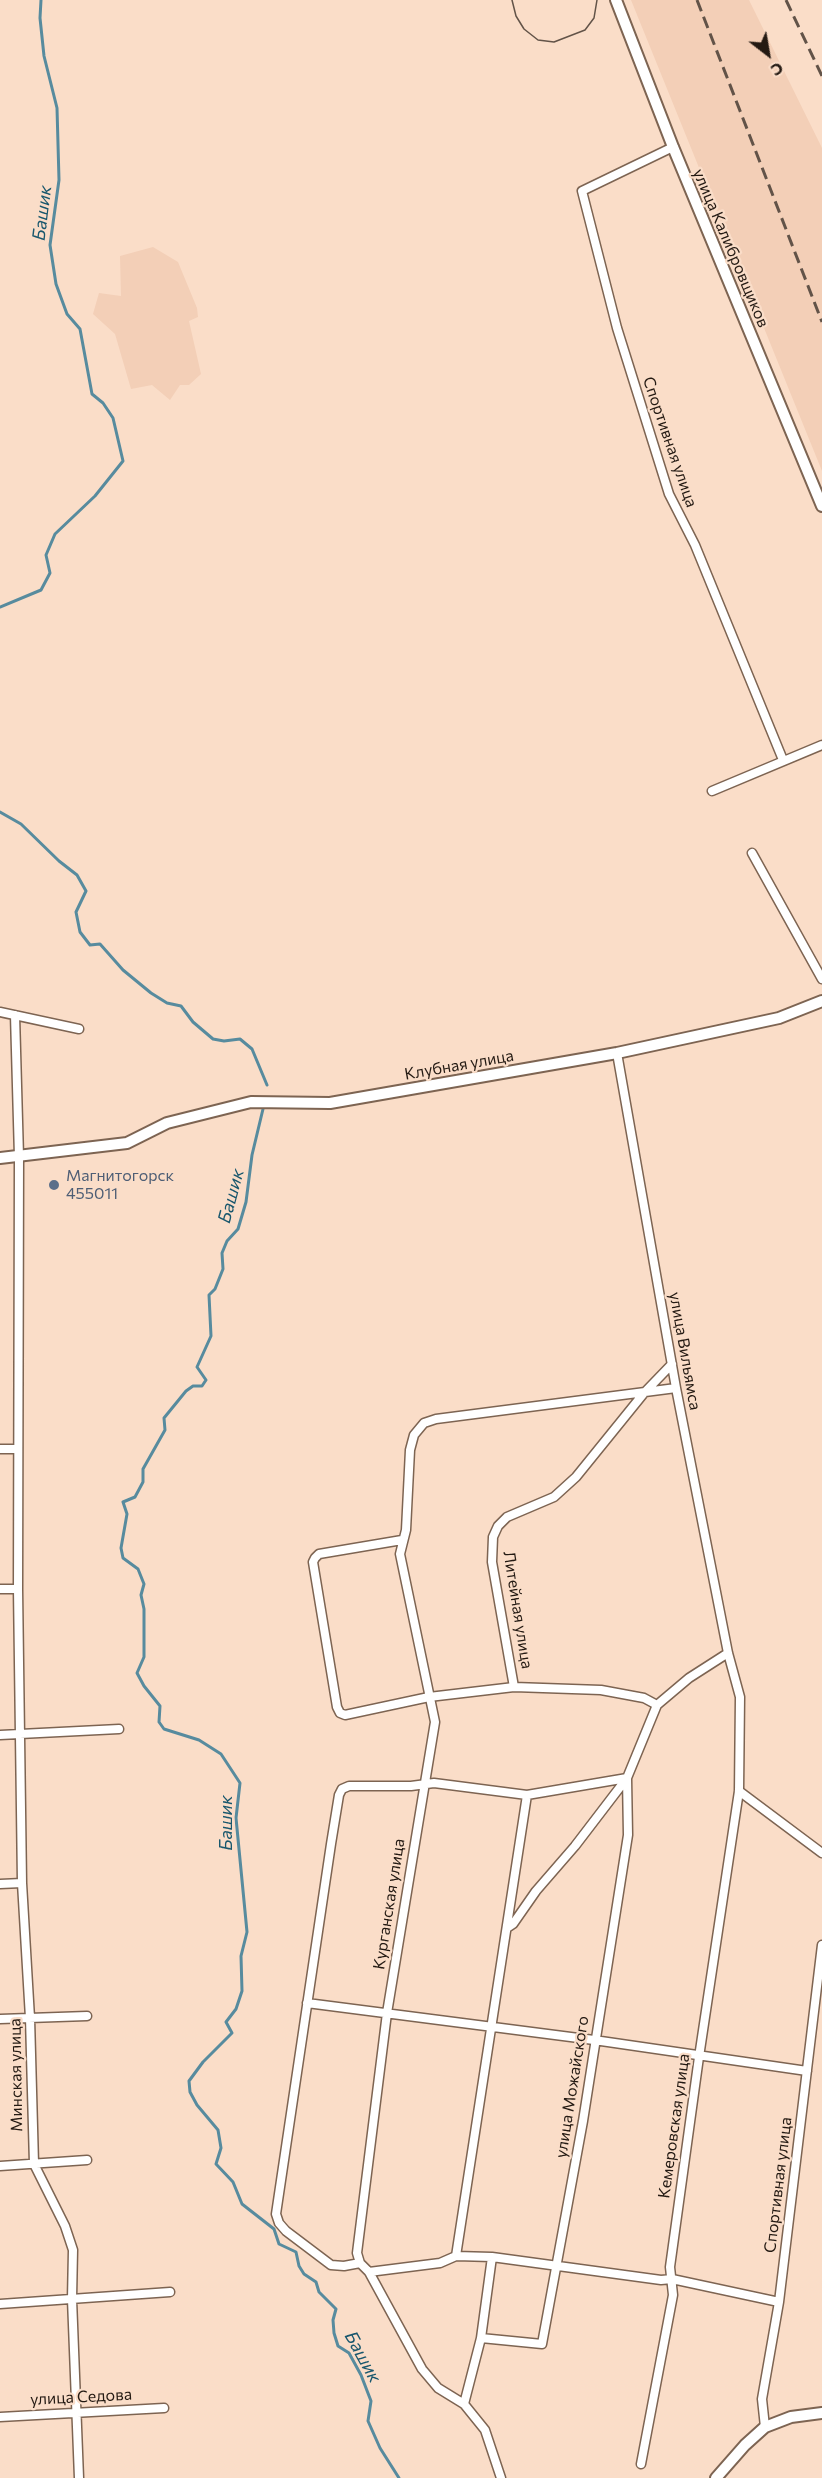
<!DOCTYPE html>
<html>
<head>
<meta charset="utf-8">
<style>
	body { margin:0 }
	#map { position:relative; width:822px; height:2478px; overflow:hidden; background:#faddc8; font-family:Commissioner,sans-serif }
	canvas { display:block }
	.north { position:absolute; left:738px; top:24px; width:60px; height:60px; -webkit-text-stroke:4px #faddc8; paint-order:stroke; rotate:149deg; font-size:16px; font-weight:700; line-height:24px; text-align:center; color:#241a13 }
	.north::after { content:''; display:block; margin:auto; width:21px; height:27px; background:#241a13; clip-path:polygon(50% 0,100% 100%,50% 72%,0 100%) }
</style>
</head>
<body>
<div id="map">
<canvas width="822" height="2478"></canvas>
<div class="north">С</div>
</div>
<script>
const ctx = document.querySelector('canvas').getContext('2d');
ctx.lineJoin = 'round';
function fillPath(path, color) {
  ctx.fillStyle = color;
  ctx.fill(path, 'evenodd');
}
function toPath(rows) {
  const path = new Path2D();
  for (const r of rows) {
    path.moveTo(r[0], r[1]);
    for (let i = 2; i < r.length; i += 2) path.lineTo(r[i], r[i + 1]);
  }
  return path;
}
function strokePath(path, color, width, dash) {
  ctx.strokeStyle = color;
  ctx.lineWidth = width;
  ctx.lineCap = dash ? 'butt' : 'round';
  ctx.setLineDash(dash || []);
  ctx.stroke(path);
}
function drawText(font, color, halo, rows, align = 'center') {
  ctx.font = font + ' Commissioner,sans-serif';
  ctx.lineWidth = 4.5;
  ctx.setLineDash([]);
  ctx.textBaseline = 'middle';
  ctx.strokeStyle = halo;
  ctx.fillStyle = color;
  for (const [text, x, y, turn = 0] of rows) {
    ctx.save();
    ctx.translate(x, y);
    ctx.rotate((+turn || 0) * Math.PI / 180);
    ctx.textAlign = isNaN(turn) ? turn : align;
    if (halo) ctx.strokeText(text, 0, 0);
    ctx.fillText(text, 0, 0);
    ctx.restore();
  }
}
fillPath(toPath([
	[631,0,749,0,822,148,822,471],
	[153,247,178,262,197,308,198,317,189,321,201,374,189,385,180,385,170,400,152,385,131,389,115,334,93,314,99,293,121,296,120,256]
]), '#f3cfb7');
strokePath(toPath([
	[0,607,41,590,50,573,46,555,55,534,95,496,123,461,113,418,103,403,92,394,80,329,67,314,56,284,50,245,59,180,57,108,44,56,40,18,41,0],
	[0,812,21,824,59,861,77,875,86,891,76,912,80,932,90,945,100,944,123,970,151,993,167,1003,181,1006,193,1022,213,1039,224,1041,240,1039,252,1049,267,1085],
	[263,1109,252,1155,246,1202,238,1229,227,1241,222,1253,223,1269,215,1289,209,1295,211,1336,197,1367,206,1380,202,1386,193,1386,186,1391,164,1418,165,1430,143,1469,143,1482,135,1497,123,1502,127,1514,121,1548,123,1558,138,1569,144,1584,141,1595,144,1609,144,1657,137,1673,144,1686,160,1706,159,1722,164,1729,199,1740,221,1754,240,1783,236,1818,247,1932,241,1956,242,1991,236,2009,226,2022,232,2033,203,2062,189,2081,190,2092,197,2105,218,2130,221,2148,216,2164,233,2182,242,2204,274,2229,279,2244,296,2252,299,2266,304,2274,316,2282,319,2292,336,2309,333,2320,334,2333,338,2346,349,2353,361,2375,371,2401,368,2421,380,2448,399,2478]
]), '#578b9e', 3);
const minor = toPath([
	[673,147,582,191,617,328,669,494,695,545,783,760],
	[712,791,822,745],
	[752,853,822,979],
	[0,1012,79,1029],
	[15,1015,19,1157,18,1589,22,1883,30,2018,34,2164,65,2226,73,2250,72,2299,79,2478],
	[617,1053,676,1388,728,1653,740,1697,739,1791,699,2057,670,2267,673,2295,641,2464],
	[0,1449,18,1449],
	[402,1540,319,1554,315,1558,313,1562,337,1707,340,1713,345,1715,429,1697,514,1687,601,1690,644,1698,657,1705],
	[0,1589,18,1589],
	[514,1687,492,1562,493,1537,498,1526,507,1517,554,1497,576,1477,644,1393,672,1364],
	[0,1735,119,1729],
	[739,1791,822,1853],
	[0,1884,22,1883],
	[507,1928,513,1924,536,1891,575,1846,627,1778],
	[307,2003,594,2040,807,2071],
	[0,2019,87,2016],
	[0,2166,87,2160],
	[456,2256,527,1795],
	[360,2263,344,2266,331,2265,286,2231,279,2223,276,2214,331,1844,339,1795,342,1789,349,1786,411,1786,434,1783,527,1795,627,1778],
	[369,2272,440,2263,456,2256,492,2257,661,2280,672,2279,779,2302],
	[0,2304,170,2292],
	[481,2338,492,2257],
	[464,2404,481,2338,542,2344,583,2121,628,1835,627,1778,657,1705,689,1678,728,1653],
	[0,2417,164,2408],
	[765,2427,762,2399,779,2302,822,1945],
	[501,2478,485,2430,464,2404,438,2388,422,2369,369,2272,360,2263,357,2253,387,2013,435,1722,400,1554,406,1530,410,1450,414,1435,424,1423,436,1419,676,1388]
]);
const tertiary = toPath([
	[616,0,673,147,822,506],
	[0,1158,127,1143,167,1123,251,1102,330,1103,617,1053,779,1018,822,1001],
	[716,2478,745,2445,765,2427,791,2417,822,2413]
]);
strokePath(minor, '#7d6452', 11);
strokePath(tertiary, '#7d6452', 14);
strokePath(minor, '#fff', 8);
strokePath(tertiary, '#fff', 10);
strokePath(toPath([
	[512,0,516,16,524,29,538,40,554,42,585,30,594,18,597,0]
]), '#625348', 1.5);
strokePath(toPath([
	[697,0,822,322],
	[786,0,822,76]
]), '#625348', 3, [12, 6]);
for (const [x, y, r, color] of [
	[54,1185,6,"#5c6f8a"]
]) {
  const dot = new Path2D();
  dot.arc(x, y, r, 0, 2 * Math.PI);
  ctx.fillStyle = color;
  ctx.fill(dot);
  strokePath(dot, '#faddc8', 2);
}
drawText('16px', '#241a13', '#faddc8', [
	["улица Калибровщиков",731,248,67],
	["Спортивная улица",670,442,71],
	["Клубная улица",459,1065,-10],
	["улица Вильямса",685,1351,80],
	["Литейная улица",518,1610,81],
	["Курганская улица",389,1904,-81],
	["Минская улица",16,2075,-91],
	["улица Можайского",572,2087,-81],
	["Кемеровская улица",674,2126,-82],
	["Спортивная улица",778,2185,-83],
	["улица Седова",81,2397,-3]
]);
drawText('16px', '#4e5e75', '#faddc8', [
	["Магнитогорск",66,1176],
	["455011",66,1194]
], 'left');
drawText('italic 18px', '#19576d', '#faddc8', [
	["Башик",42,213,-83],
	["Башик",231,1196,-75],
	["Башик",226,1823,-90],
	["Башик",363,2357,61]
]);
</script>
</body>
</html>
